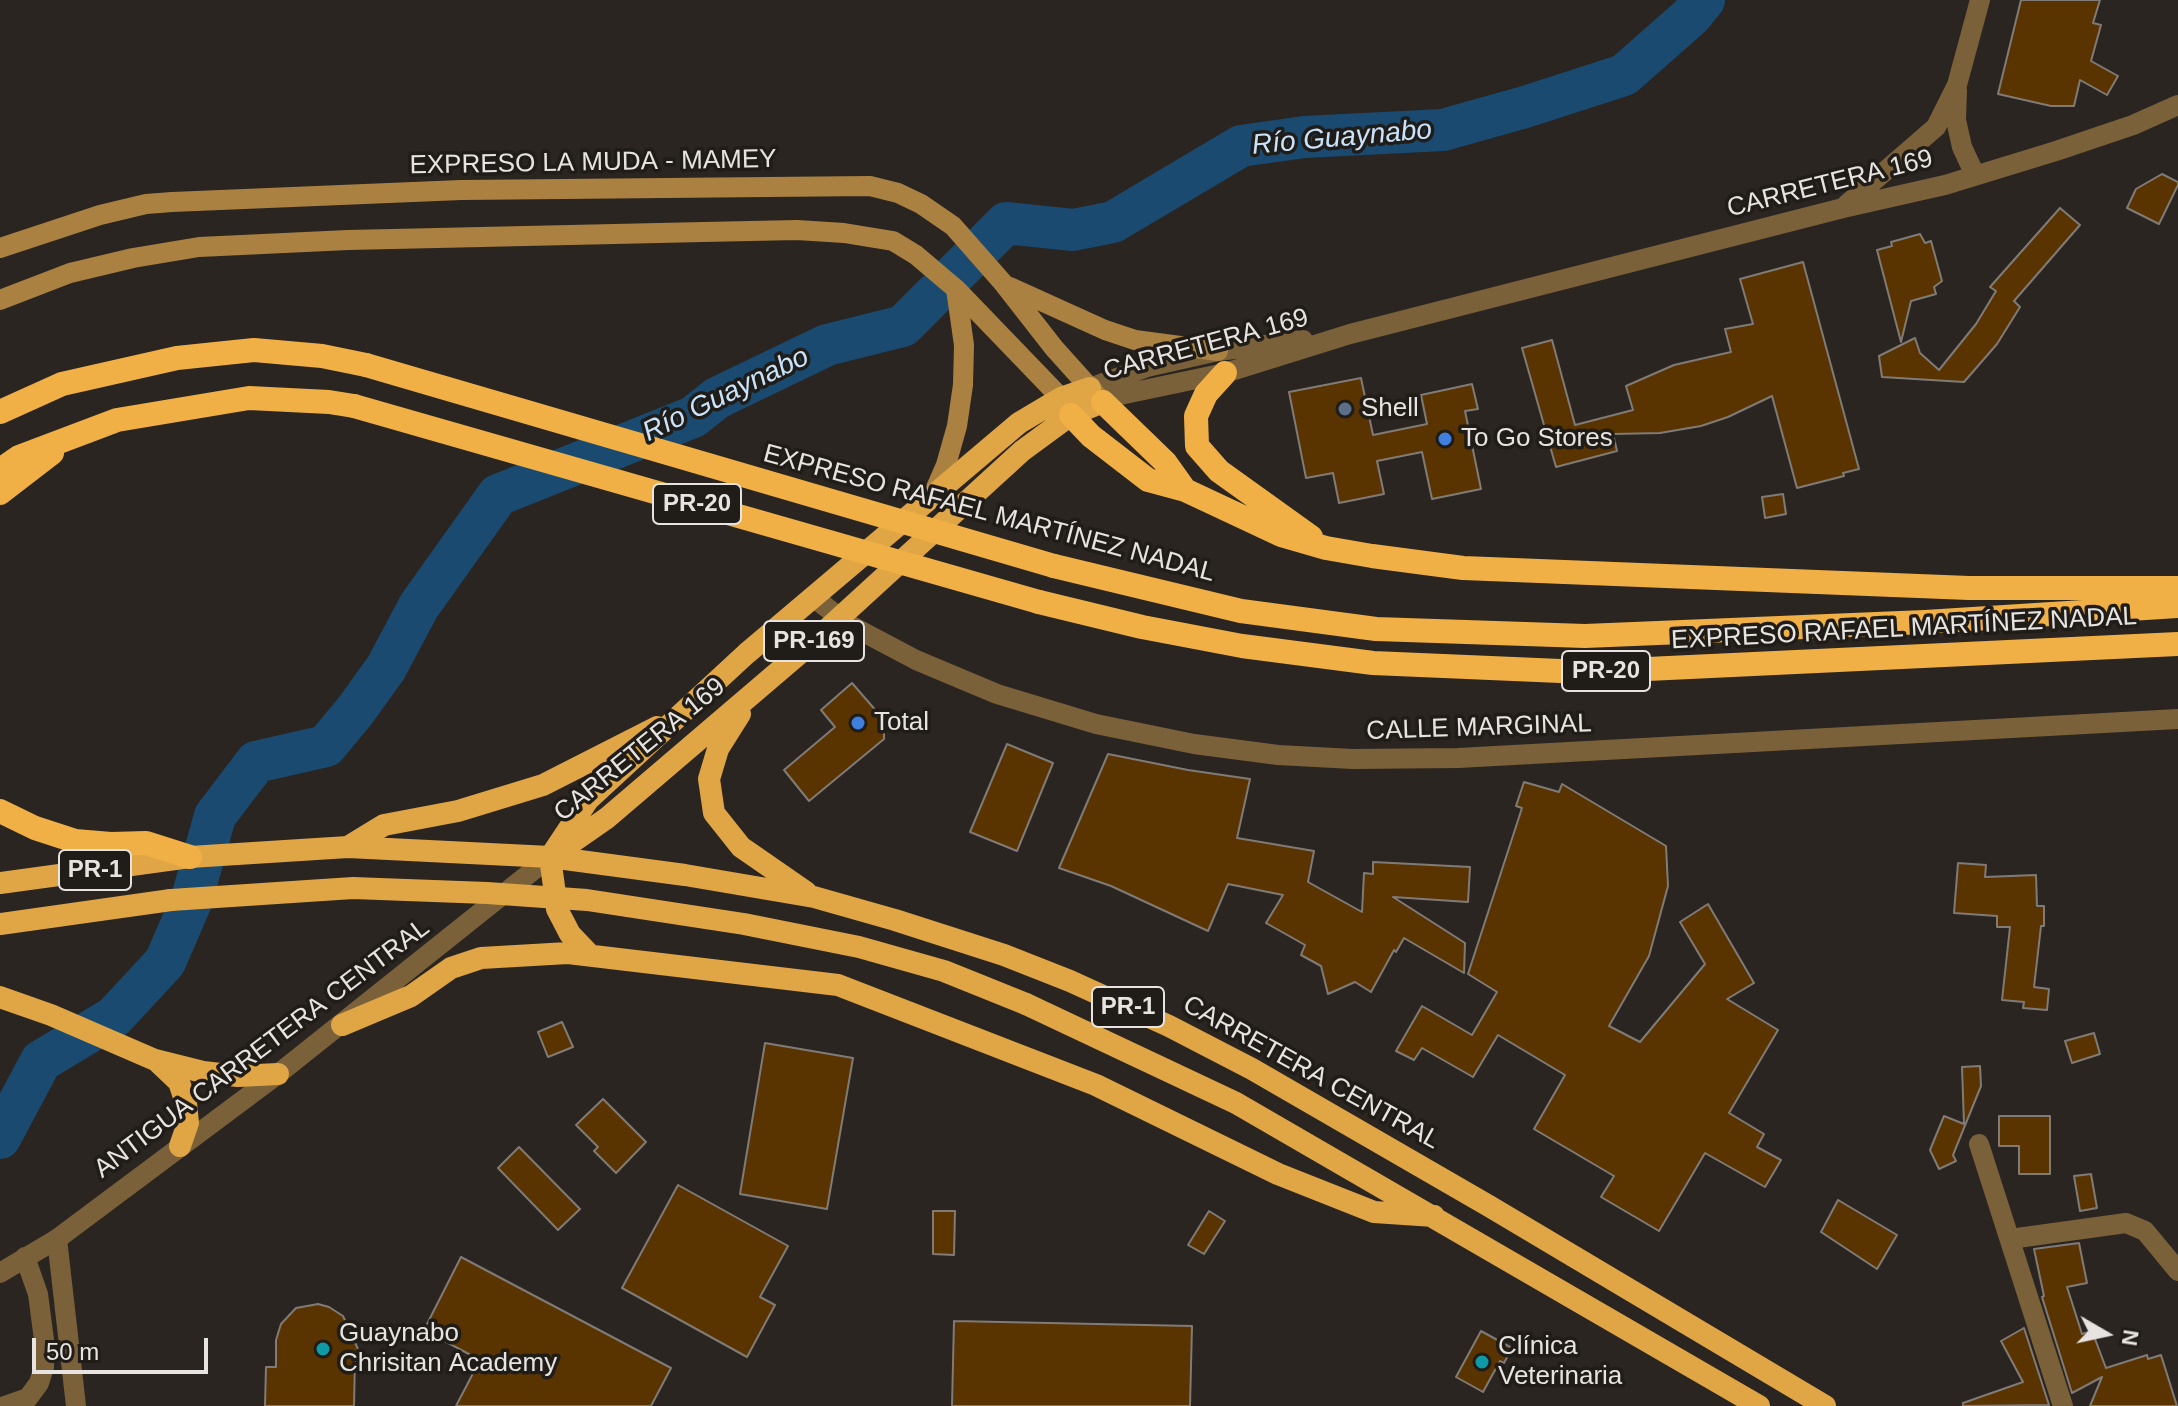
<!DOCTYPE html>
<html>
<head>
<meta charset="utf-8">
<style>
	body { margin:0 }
	#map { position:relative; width:2178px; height:1406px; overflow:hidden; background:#2a2521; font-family:Arial,sans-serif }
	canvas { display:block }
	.north { position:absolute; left:2066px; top:1294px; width:80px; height:80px; -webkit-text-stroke:6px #201c18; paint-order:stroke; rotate:99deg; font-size:22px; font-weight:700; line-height:32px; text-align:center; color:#e6e3e0 }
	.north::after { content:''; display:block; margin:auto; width:28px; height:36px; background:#e6e3e0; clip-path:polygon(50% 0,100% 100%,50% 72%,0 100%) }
	.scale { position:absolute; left:32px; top:1338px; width:176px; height:36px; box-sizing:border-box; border:4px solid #e6e3e0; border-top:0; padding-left:10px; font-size:24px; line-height:28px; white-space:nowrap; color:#e6e3e0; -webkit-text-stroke:6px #201c18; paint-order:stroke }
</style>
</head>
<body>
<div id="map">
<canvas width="2178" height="1406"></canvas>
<div class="north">N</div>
<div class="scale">50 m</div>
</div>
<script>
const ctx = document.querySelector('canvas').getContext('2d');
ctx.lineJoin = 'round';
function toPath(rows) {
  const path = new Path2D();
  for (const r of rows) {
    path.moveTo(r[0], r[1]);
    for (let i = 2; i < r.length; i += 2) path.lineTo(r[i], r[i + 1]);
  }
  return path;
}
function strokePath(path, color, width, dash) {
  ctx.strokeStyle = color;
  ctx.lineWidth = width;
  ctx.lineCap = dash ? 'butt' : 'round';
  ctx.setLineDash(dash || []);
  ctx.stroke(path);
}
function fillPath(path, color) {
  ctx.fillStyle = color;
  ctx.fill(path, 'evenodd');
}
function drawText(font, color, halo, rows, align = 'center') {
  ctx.font = font + ' Arial,sans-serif';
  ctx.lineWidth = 7;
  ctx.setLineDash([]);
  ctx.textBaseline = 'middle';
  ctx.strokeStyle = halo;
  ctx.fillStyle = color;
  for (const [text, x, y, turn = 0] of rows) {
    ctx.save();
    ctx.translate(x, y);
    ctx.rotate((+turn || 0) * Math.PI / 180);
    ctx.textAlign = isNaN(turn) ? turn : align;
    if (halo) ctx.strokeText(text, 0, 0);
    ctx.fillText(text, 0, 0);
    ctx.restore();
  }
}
strokePath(toPath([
	[0,1138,41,1061,114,1017,165,962,191,902,215,816,256,762,326,746,355,711,386,668,419,606,498,495,693,417,717,398,827,345,903,326,1006,223,1073,230,1113,222,1241,146,1304,137,1443,130,1525,107,1624,75,1691,16,1704,0]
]), '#1a4a6f', 42);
const building = toPath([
	[2021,0,2100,0,2093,23,2101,25,2091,61,2118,76,2107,95,2080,80,2074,106,2051,106,1998,94,2021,0],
	[2162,174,2178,182,2178,185,2159,224,2127,208,2136,189,2162,174],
	[2060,208,2080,225,2014,301,2020,307,1997,344,1964,382,1882,377,1879,356,1915,338,1920,353,1939,370,1976,324,1996,291,1990,287,2060,208],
	[1920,234,1925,243,1931,241,1942,281,1934,287,1936,294,1911,301,1901,342,1877,250,1892,246,1891,242,1920,234],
	[1803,262,1859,469,1843,473,1844,476,1797,488,1772,396,1728,417,1701,426,1660,433,1613,434,1617,451,1556,467,1522,348,1552,340,1575,425,1633,410,1626,386,1674,365,1731,352,1725,329,1753,324,1740,279,1803,262],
	[1361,378,1373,435,1427,424,1421,395,1472,384,1478,409,1465,411,1481,489,1432,499,1422,452,1377,461,1384,494,1339,503,1333,473,1306,478,1289,392,1361,378],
	[1783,494,1786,514,1765,518,1762,497,1783,494],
	[852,683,884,720,884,739,809,801,784,770,835,727,821,710,852,683],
	[1007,744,1053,763,1017,851,970,832,1007,744],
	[1108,754,1188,770,1250,779,1237,838,1314,851,1308,882,1362,912,1364,873,1373,874,1373,862,1470,867,1468,902,1393,897,1465,943,1464,973,1404,938,1396,952,1394,950,1371,992,1355,982,1328,994,1321,966,1301,955,1305,945,1266,923,1283,895,1228,884,1208,931,1111,886,1059,868,1108,754],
	[1524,782,1559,792,1562,784,1666,846,1668,886,1649,956,1609,1026,1640,1042,1705,964,1680,922,1708,904,1754,983,1727,999,1778,1030,1729,1113,1764,1134,1757,1147,1781,1160,1765,1187,1705,1153,1659,1231,1601,1197,1614,1176,1534,1129,1565,1075,1498,1035,1473,1077,1422,1048,1414,1060,1396,1051,1422,1006,1472,1035,1497,992,1468,974,1522,808,1516,806,1524,782],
	[1958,863,1986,865,1985,877,2036,875,2037,906,2044,906,2044,926,2041,926,2034,987,2049,989,2047,1010,2023,1008,2024,1002,2002,1000,2010,927,1997,927,1997,916,1954,913,1958,863],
	[562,1022,573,1047,548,1057,538,1032,562,1022],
	[2094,1033,2100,1054,2072,1063,2065,1041,2094,1033],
	[765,1043,853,1058,827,1209,740,1194,765,1043],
	[1980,1066,1981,1086,1953,1155,1956,1161,1939,1169,1930,1150,1944,1116,1964,1124,1962,1067,1980,1066],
	[603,1099,646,1142,616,1173,594,1151,598,1147,576,1125,603,1099],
	[1999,1116,2050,1116,2050,1174,2019,1174,2019,1146,1999,1146,1999,1116],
	[519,1147,580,1209,558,1230,498,1168,519,1147],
	[2091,1174,2097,1208,2080,1211,2074,1176,2091,1174],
	[678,1185,788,1246,760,1297,775,1305,747,1357,622,1288,678,1185],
	[1838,1200,1897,1235,1877,1269,1821,1232,1838,1200],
	[933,1211,955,1211,954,1255,933,1254,933,1211],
	[1209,1211,1225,1221,1204,1254,1188,1245,1209,1211],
	[2079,1243,2087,1283,2067,1287,2082,1334,2092,1331,2106,1368,2147,1355,2148,1359,2161,1355,2177,1406,2090,1406,2102,1377,2072,1393,2042,1297,2044,1296,2034,1249,2079,1243],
	[461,1257,671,1368,651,1406,456,1406,480,1360,424,1330,461,1257],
	[318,1304,329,1307,343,1316,362,1358,355,1357,354,1406,265,1406,266,1367,276,1367,276,1340,281,1324,296,1308,318,1304],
	[954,1321,1192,1326,1190,1406,952,1406,954,1321],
	[2024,1328,2049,1405,1963,1406,1963,1403,2023,1382,2001,1341,2024,1328],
	[1481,1331,1512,1348,1504,1363,1500,1361,1483,1392,1456,1377,1481,1331]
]);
fillPath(building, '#593300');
strokePath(building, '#807b76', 2);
strokePath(toPath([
	[813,597,848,624,916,660,997,694,1096,724,1194,744,1278,755,1353,759,1458,758,2178,719],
	[1979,1144,2063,1406],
	[57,1239,76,1406],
	[2010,1239,2126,1223,2145,1231,2178,1271],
	[5,1406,28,1398,39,1383,44,1367,44,1340,38,1294,25,1257]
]), '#7a613a', 20);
strokePath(toPath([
	[1957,90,1956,120,1962,147,1975,175],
	[1846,205,1936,127,1957,85,1980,0],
	[1090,388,1147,367,1218,351,1303,340],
	[1103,402,1120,395,1225,373,1350,334,1843,208,1945,185,2056,151,2133,125,2178,105],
	[0,1273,57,1239,278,1074,550,857]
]), '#7a613a', 20);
strokePath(toPath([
	[0,248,100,215,146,204,172,202,461,190,870,186,898,193,921,204,953,226,1004,284,1054,348,1099,398],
	[1010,287,1105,330,1135,340,1218,351],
	[0,300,70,273,133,258,199,247,348,240,703,232,797,230,844,233,893,241,916,255,956,289,1061,398,1069,411],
	[932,497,946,465,957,426,963,385,964,345,956,289]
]), '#aa8141', 20);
strokePath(toPath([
	[740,714,718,749,709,779,714,813,741,847,806,892],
	[348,847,384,825,458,811,543,785,657,727],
	[561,850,607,818,813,642,1022,451,1071,415,1103,402],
	[550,857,588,800,746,654,1019,423,1061,398,1090,388],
	[550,857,557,909,570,934,590,955],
	[0,883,190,857,348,847,550,857,685,875,814,897,895,920,1004,955,1070,981,1169,1026,1252,1069,1489,1206,1825,1406],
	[0,924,171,900],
	[0,997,51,1015,155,1060,203,1072,238,1076,278,1074],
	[1026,1004,1236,1103,1759,1406],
	[342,1025,411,996,451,968,481,958,568,953,838,985,1096,1085,1278,1174,1374,1212,1434,1216],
	[159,1063,179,1082,186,1103,188,1123,180,1146]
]), '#e0a544', 22);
strokePath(toPath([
	[1225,373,1206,394,1196,416,1197,446,1219,471,1311,537],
	[1103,402,1165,462,1185,490],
	[0,412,62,384,177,358,254,350,322,356,366,365],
	[1071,415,1091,436,1148,480,1185,490,1281,535,1326,548,1372,556,1463,568,1969,588,2178,588],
	[0,470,19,457,117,420,249,398,329,402,354,406],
	[0,493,52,453],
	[1054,566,1241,611,1376,629,1585,636,1925,622,2178,606],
	[1039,602,1142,627,1242,646,1373,663,1584,672,2178,644],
	[0,811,35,828,75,841,111,844,146,843,190,857]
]), '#f1b045', 24);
strokePath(toPath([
	[171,900,353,888,487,893,587,900,744,924,859,947,944,971,1026,1004]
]), '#e0a544', 22);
strokePath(toPath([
	[366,365,1054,566],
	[354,406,1039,602]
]), '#f1b045', 24);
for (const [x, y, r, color] of [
	[1345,409,8,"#5c6f8a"],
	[1445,439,8,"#3f7fe0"],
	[858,723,8,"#3f7fe0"],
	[323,1349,8,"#0f9aa8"],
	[1482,1362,8,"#0f9aa8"]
]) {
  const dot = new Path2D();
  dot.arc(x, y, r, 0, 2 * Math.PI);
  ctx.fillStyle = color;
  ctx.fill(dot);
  strokePath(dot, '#201c18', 3);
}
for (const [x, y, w] of [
	[697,504,88],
	[814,641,100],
	[1606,671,88],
	[95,870,72],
	[1128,1007,72]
]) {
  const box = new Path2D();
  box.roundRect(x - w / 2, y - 20, w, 40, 6);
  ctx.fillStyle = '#201c18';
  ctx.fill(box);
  strokePath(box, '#e6e3e0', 2);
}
drawText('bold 24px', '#e6e3e0', null, [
	["PR-20",697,504],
	["PR-169",814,641],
	["PR-20",1606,671],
	["PR-1",95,870],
	["PR-1",1128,1007]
]);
drawText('26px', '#e6e3e0', '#201c18', [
	["EXPRESO LA MUDA - MAMEY",593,163,-1],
	["CARRETERA 169",1830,184,-14],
	["CARRETERA 169",1206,345,-15],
	["EXPRESO RAFAEL MARTÍNEZ NADAL",989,514,15],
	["EXPRESO RAFAEL MARTÍNEZ NADAL",1904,629,-3],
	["CALLE MARGINAL",1479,728,-2],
	["CARRETERA 169",640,750,-39],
	["ANTIGUA CARRETERA CENTRAL",262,1049,-37],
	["CARRETERA CENTRAL",1311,1073,29]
]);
drawText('26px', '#e6e3e0', '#201c18', [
	["Shell",1361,409],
	["To Go Stores",1461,439],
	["Total",874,723],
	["Guaynabo",339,1334],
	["Chrisitan Academy",339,1364],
	["Clínica",1498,1347],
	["Veterinaria",1498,1377]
], 'left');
drawText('italic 28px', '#c8e3fc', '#201c18', [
	["Río Guaynabo",1342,138,-5],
	["Río Guaynabo",726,395,-26]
]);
</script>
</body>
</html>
